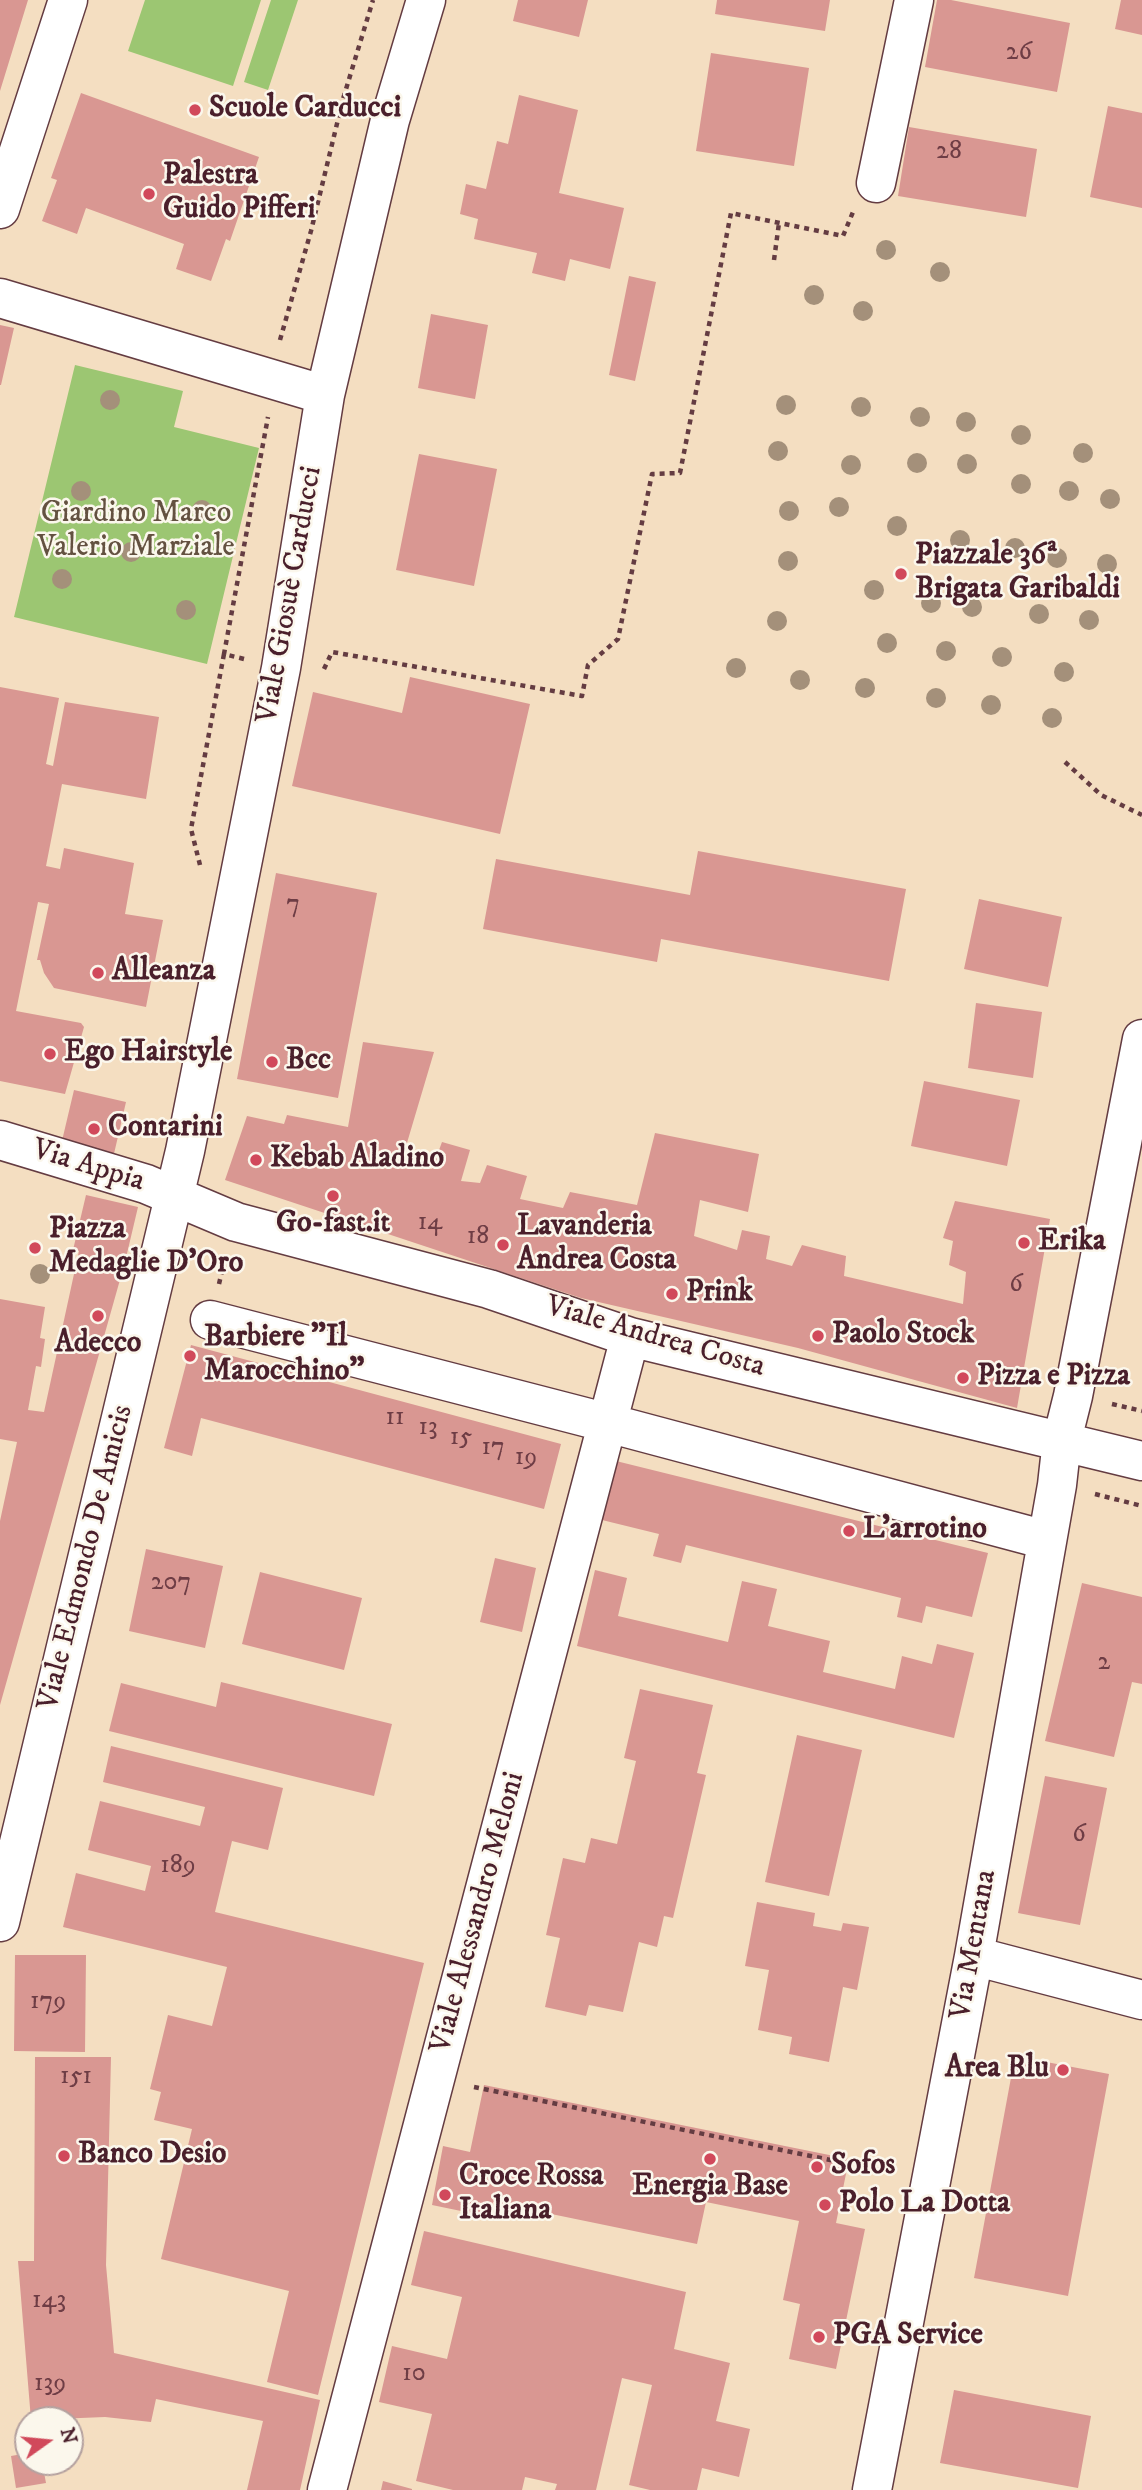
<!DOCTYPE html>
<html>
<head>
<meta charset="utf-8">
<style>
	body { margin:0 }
	#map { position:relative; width:1142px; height:2490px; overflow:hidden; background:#f4dec1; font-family:"IM FELL DW Pica",serif }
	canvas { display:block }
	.north { position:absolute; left:14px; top:2406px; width:70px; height:70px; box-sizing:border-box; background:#fbf7ec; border:2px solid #b4a19f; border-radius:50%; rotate:75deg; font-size:19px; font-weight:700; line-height:28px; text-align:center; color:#4a1f2b }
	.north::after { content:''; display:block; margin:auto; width:24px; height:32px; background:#d1495b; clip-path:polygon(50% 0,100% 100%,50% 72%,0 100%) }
</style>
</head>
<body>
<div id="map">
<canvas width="1142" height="2490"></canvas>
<div class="north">N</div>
</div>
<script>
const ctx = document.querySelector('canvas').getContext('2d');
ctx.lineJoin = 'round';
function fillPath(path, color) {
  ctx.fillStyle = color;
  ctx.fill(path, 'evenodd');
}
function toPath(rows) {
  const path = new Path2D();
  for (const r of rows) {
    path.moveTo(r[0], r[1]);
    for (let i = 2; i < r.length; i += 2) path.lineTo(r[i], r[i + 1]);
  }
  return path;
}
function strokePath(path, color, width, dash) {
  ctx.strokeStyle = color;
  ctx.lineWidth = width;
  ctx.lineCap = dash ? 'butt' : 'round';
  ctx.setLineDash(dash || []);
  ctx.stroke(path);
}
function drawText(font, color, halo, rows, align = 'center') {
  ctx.font = font + ' "IM FELL DW Pica",serif';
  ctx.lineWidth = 5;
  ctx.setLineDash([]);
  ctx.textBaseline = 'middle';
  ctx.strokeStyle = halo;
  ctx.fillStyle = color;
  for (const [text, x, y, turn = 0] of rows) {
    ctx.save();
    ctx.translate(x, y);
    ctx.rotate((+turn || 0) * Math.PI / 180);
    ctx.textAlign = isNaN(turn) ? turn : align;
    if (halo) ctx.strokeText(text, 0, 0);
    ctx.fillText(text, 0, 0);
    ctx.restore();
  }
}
fillPath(toPath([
	[145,0,261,0,233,86,128,51],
	[271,0,298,0,268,90,244,82],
	[75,365,183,391,174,427,259,448,207,664,14,617]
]), '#9cc672');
fillPath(toPath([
	[0,0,28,0,0,91],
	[518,0,588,0,579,37,513,21],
	[717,0,830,0,825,31,715,14],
	[937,0,951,0,1070,23,1057,92,925,67],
	[1121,0,1142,0,1142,35,1115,29],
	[711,53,809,68,794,166,696,151],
	[81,93,259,157,230,241,226,239,211,281,176,269,184,244,86,208,77,234,42,221,57,180,51,178],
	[519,95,578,110,559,193,624,208,610,269,570,259,565,281,532,273,537,253,474,239,478,219,460,214,466,184,486,189,497,141,508,144],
	[1108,106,1142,113,1142,208,1090,197],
	[909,127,1037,149,1026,217,898,196],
	[629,276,656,282,635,381,609,375],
	[431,314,488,325,475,399,418,388],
	[0,325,14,328,1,385,0,385],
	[419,454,497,469,474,586,396,570],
	[410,677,530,704,500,834,292,786,313,692,402,713],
	[0,687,59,698,46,764,53,766,65,702,159,717,146,799,62,784,46,866,60,869,64,848,134,863,125,914,163,920,146,1007,54,988,44,973,40,960,37,960,49,904,38,902,16,1011,81,1023,84,1027,65,1094,0,1081],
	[698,851,906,889,889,981,661,939,657,962,483,929,496,859,690,895],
	[276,873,377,893,338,1098,237,1079],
	[979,899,1062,917,1048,987,964,969],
	[976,1003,1042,1012,1033,1078,968,1068],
	[363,1042,434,1052,401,1163,432,1169,442,1142,470,1150,461,1181,480,1183,487,1165,527,1176,520,1199,563,1208,570,1192,637,1205,655,1133,759,1154,748,1212,700,1200,694,1236,737,1250,742,1230,770,1236,766,1259,792,1266,802,1245,846,1256,844,1276,963,1304,966,1272,949,1265,953,1241,943,1238,955,1201,1050,1219,1017,1408,798,1348,581,1298,225,1180,247,1116,284,1124,287,1115,348,1127],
	[924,1081,1020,1100,1007,1166,911,1146],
	[74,1090,126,1102,113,1158,61,1145],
	[86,1195,138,1207,125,1262,0,1705,0,1521,17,1442,0,1439,0,1299,45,1307,40,1338,45,1339,41,1367,36,1366,28,1410,44,1412,79,1251,73,1250],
	[191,1345,561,1444,544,1509,201,1418,192,1456,164,1448],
	[616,1461,988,1553,972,1617,926,1606,922,1623,897,1617,901,1598,686,1545,681,1563,653,1556,659,1534,602,1520],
	[146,1549,223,1566,205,1648,129,1631],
	[495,1558,536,1568,522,1632,480,1622],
	[595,1570,627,1578,618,1616,728,1642,742,1581,777,1589,768,1626,830,1641,823,1672,895,1689,902,1656,932,1664,937,1644,974,1653,954,1738,577,1646],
	[260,1572,362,1598,344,1670,242,1644],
	[1082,1583,1142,1597,1142,1684,1132,1682,1114,1757,1045,1741],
	[221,1682,392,1724,374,1796,109,1731,121,1683,216,1707],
	[640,1689,713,1705,697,1773,706,1775,673,1918,664,1916,657,1947,639,1942,623,2012,589,2005,586,2016,545,2007,560,1938,546,1935,563,1858,585,1863,591,1838,617,1844,636,1761,624,1758],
	[797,1735,862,1750,829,1896,765,1882],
	[111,1746,283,1788,268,1850,232,1841,215,1912,424,1963,318,2395,267,2382,289,2291,161,2259,192,2129,154,2120,161,2092,150,2089,168,2015,212,2026,227,1967,63,1927,76,1873,145,1891,151,1866,88,1850,100,1801,200,1826,205,1807,103,1782],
	[1045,1776,1107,1788,1080,1925,1018,1913],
	[757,1902,815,1913,813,1926,841,1931,843,1923,869,1927,857,1990,843,1987,829,2062,789,2054,792,2037,758,2030,769,1970,745,1966],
	[15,1955,86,1955,85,2052,14,2051],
	[1015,2056,1109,2074,1068,2296,974,2278],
	[35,2057,111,2057,106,2265,114,2353,320,2400,300,2490,247,2490,263,2421,156,2399,151,2422,105,2417,31,2420,18,2261,34,2261],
	[484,2085,849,2159,836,2223,865,2229,836,2369,789,2359,800,2304,783,2300,799,2221,706,2202,697,2244,493,2202,490,2217,432,2205,443,2146,470,2152],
	[424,2231,686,2292,674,2349,730,2363,716,2421,750,2429,739,2477,702,2468,697,2490,650,2490,629,2485,652,2385,622,2378,596,2490,555,2490,557,2484,525,2477,522,2490,453,2490,416,2481,432,2414,379,2402,392,2346,447,2359,462,2297,411,2285],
	[954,2390,1091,2416,1078,2488,940,2463],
	[28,2453,28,2462,42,2462,46,2483,16,2488,11,2456],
	[383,2481,412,2489,412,2490,381,2490]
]), '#d99792');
const minor = toPath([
	[876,183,914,0],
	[0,209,68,0],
	[0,298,325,395],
	[0,1140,146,1184,236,1222,489,1289,630,1337,1142,1461],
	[210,1320,608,1423,1046,1540],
	[0,1922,185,1151,281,668,325,395,390,120,426,0],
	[974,1956,1142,2000],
	[327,2490,630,1337],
	[872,2490,974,1956,1057,1485,1062,1440,1073,1396,1142,1039]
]);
strokePath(minor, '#643c42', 41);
strokePath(toPath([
	[774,260,779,223],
	[280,340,311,231,343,99,373,0],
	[244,659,224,654,268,417],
	[324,669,332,652,582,696,588,665,618,639,652,474,680,473,731,213,843,236,853,212],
	[1065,762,1101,795,1142,815],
	[200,865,191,829,224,654],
	[219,1284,225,1258],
	[1112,1404,1142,1411],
	[1095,1494,1142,1506],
	[474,2087,894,2173]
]), '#643c42', 4.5, [5, 5]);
strokePath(minor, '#fff', 38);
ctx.fillStyle = '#a4907a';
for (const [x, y] of [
	[886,250],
	[940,272],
	[814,295],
	[863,311],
	[110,400],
	[786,405],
	[861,407],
	[920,417],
	[966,422],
	[1021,435],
	[778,451],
	[1083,453],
	[917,463],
	[967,464],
	[851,465],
	[1021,484],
	[81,491],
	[1069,491],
	[1110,499],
	[839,507],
	[202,510],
	[789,511],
	[897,526],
	[960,540],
	[1015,548],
	[131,552],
	[1057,558],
	[788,561],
	[1107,564],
	[62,579],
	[874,590],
	[931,603],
	[972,607],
	[186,610],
	[1039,614],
	[1089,620],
	[777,621],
	[887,643],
	[946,651],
	[1002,657],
	[736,668],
	[1064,672],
	[800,680],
	[865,688],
	[936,698],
	[991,705],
	[1052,718],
	[40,1274]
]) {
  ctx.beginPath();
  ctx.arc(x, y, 10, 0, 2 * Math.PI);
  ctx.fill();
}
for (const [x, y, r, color] of [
	[195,110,7,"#d1495b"],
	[149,194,7,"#d1495b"],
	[901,574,7,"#d1495b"],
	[98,973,7,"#d1495b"],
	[50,1054,7,"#d1495b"],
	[272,1062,7,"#d1495b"],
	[94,1129,7,"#d1495b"],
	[256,1160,7,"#d1495b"],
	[333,1196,7,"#d1495b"],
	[1024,1243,7,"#d1495b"],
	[503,1245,7,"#d1495b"],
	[35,1248,7,"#d1495b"],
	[672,1294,7,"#d1495b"],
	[98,1316,7,"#d1495b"],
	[818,1336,7,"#d1495b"],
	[190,1356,7,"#d1495b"],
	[963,1378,7,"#d1495b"],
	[849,1531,7,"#d1495b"],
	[1063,2070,7,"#d1495b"],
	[64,2156,7,"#d1495b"],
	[710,2159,7,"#d1495b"],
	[817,2167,7,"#d1495b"],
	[445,2195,7,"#d1495b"],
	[825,2205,7,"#d1495b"],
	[819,2337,7,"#d1495b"]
]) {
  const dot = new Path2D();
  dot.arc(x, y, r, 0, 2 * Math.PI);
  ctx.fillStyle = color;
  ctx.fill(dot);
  strokePath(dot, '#fbf7ec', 2.5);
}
drawText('26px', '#6e3d45', null, [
	["26",1019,54],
	["28",949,153],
	["7",293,906],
	["14",430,1224],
	["18",478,1238],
	["6",1016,1286],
	["11",395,1419],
	["13",428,1429],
	["15",461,1439],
	["17",493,1449],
	["19",526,1459],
	["207",171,1584],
	["2",1104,1664],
	["6",1079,1836],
	["189",178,1867],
	["179",48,2003],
	["151",76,2078],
	["143",49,2302],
	["10",414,2375],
	["139",50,2385]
]);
drawText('bold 30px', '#4a1f2b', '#fbf7ec', [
	["Scuole Carducci",209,110],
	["Palestra",163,177],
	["Guido Pifferi",163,211],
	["Piazzale 36ª",915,557],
	["Brigata Garibaldi",915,591],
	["Alleanza",112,973],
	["Ego Hairstyle",64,1054],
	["Bcc",286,1062],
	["Contarini",108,1129],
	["Kebab Aladino",270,1160],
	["Go-fast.it",333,1225,"center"],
	["Lavanderia",517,1228],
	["Andrea Costa",517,1262],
	["Piazza",49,1231],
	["Medaglie D'Oro",49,1265],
	["Erika",1038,1243],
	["Prink",686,1294],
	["Paolo Stock",832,1336],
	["Barbiere \"Il",204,1339],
	["Marocchino\"",204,1373],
	["Adecco",98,1345,"center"],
	["Pizza e Pizza",977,1378],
	["L'arrotino",863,1531],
	["Area Blu",1049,2070,"right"],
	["Banco Desio",78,2156],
	["Sofos",831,2167],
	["Croce Rossa",459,2178],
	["Italiana",459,2212],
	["Energia Base",710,2188,"center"],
	["Polo La Dotta",839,2205],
	["PGA Service",833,2337]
], 'left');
drawText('30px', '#635140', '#fbf7ec', [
	["Giardino Marco",136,515],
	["Valerio Marziale",136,549]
]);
drawText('30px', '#4a1f2b', '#fbf7ec', [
	["Viale Giosuè Carducci",291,595,-80],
	["Via Appia",88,1167,17],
	["Viale Andrea Costa",655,1338,16],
	["Viale Edmondo De Amicis",87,1558,-76],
	["Viale Alessandro Meloni",479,1913,-75],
	["Via Mentana",975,1945,-80]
]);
</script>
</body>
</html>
